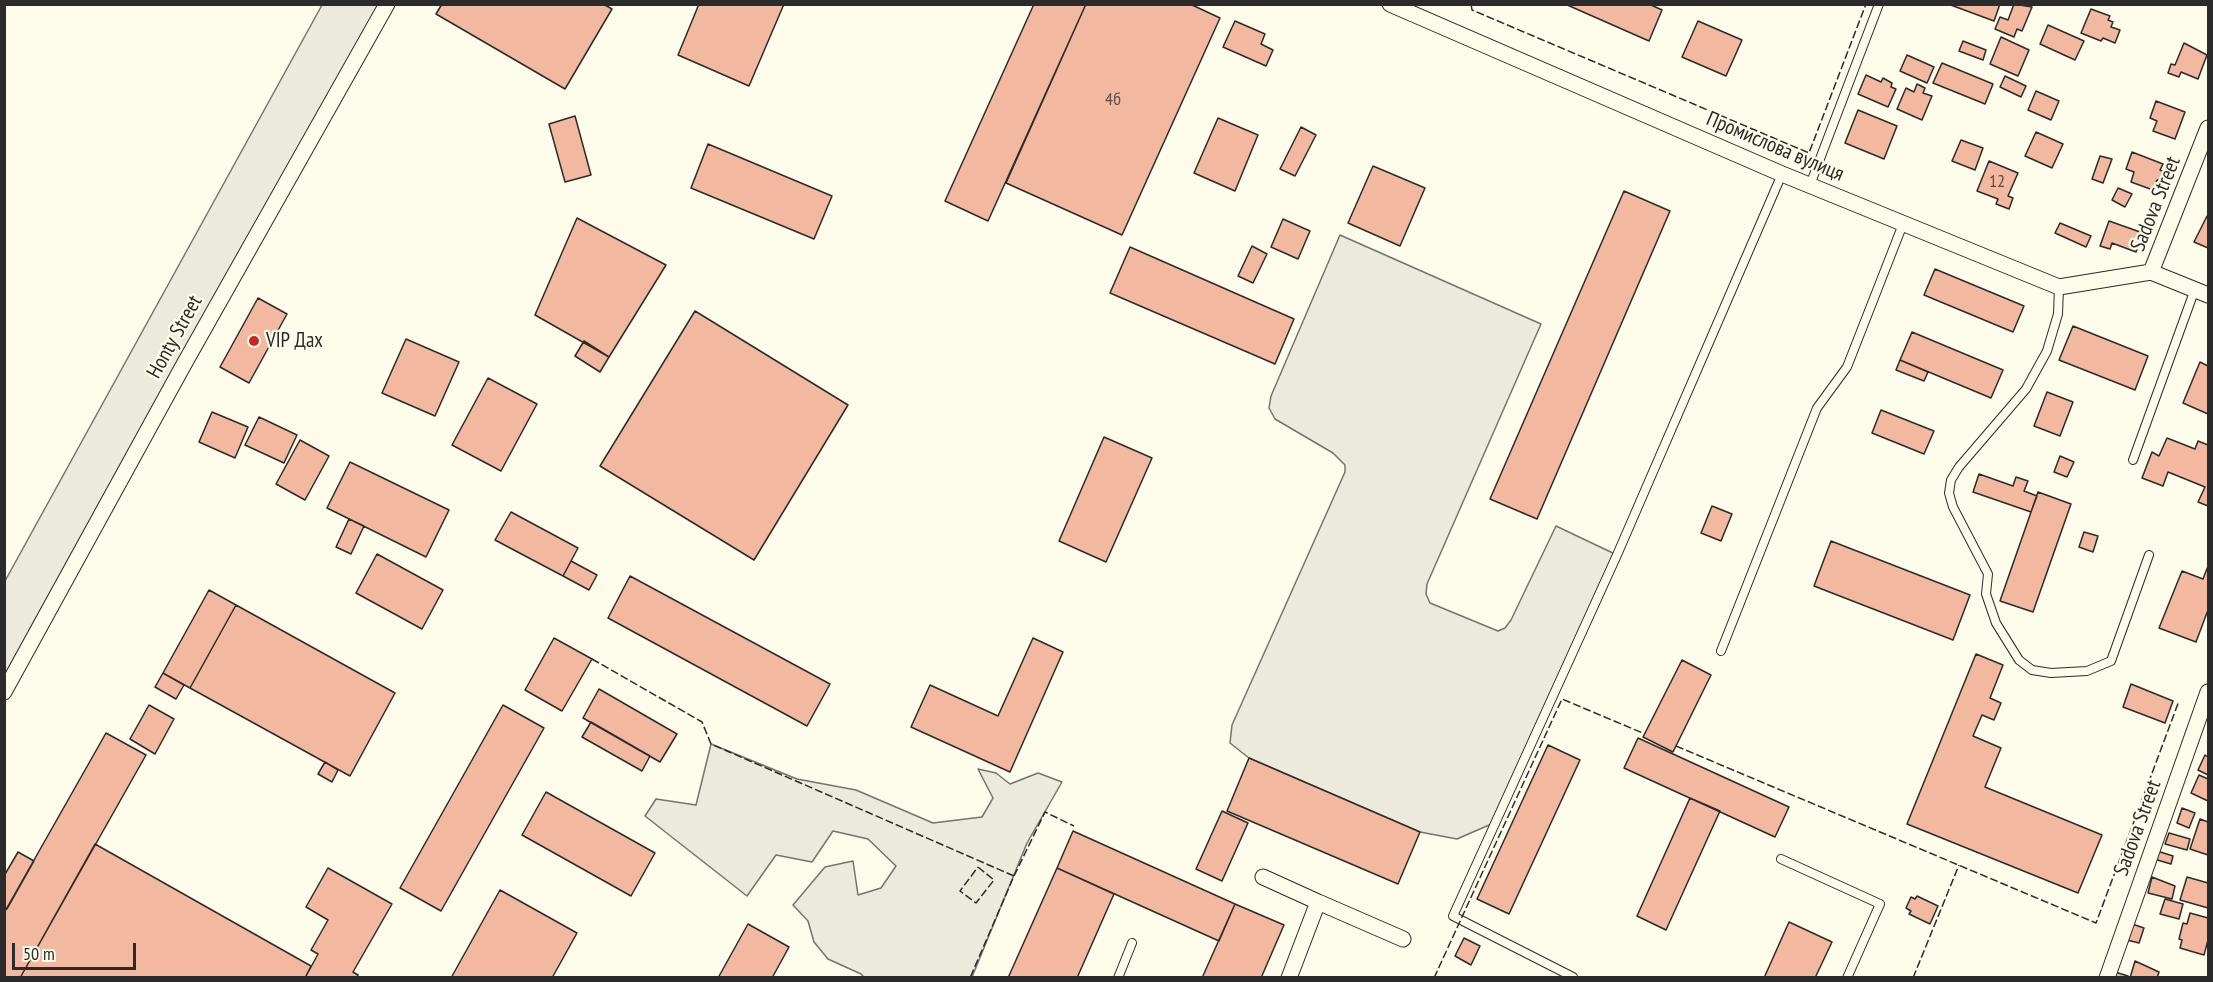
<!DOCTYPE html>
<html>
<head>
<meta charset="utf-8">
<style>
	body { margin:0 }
	#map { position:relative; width:2213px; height:982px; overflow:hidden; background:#fdfbea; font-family:"PT Sans Narrow",sans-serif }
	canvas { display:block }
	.frame { position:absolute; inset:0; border:6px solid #2b2b2b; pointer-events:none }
	.scale { position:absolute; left:12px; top:943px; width:124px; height:27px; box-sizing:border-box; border:3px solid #2b2b2b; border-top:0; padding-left:8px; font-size:18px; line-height:21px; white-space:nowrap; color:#2b2b2b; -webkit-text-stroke:4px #fdfbea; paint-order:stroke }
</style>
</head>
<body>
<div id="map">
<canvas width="2213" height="982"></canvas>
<div class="frame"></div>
<div class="scale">50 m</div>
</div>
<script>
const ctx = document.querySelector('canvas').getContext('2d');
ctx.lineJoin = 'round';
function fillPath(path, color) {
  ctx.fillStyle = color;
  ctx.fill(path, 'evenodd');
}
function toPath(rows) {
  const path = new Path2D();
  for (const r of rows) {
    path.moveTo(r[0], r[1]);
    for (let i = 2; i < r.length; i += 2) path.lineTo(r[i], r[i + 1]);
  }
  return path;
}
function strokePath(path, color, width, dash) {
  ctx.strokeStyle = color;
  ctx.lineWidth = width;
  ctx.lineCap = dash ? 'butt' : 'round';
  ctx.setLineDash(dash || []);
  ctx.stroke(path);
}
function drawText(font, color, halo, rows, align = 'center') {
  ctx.font = font + ' "PT Sans Narrow",sans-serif';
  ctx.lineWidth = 4.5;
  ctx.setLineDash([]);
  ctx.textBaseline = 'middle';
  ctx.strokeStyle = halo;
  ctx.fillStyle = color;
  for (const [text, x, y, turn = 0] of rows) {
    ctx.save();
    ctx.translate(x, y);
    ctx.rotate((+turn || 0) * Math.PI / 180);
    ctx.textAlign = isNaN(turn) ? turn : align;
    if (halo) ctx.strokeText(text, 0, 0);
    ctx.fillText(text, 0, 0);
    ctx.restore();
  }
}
const green = toPath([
	[322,5,387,5,5,692,5,581,322,5],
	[1340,235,1541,324,1427,584,1426,594,1430,603,1498,631,1505,628,1511,620,1556,526,1617,555,1496,822,1457,839,1420,832,1249,758,1230,743,1232,725,1345,472,1345,465,1333,453,1275,419,1269,408,1271,396,1340,235],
	[711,744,797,779,856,790,933,823,982,817,993,798,978,769,996,773,1010,784,1038,773,1062,782,1027,843,972,977,864,977,861,974,828,959,814,942,808,921,793,905,825,867,853,861,858,895,881,888,896,866,868,839,833,831,812,862,776,855,747,896,645,816,656,799,696,805,711,744]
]);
fillPath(green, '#ecebdb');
strokePath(green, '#74746e', 1.5);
const building = toPath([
	[442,4,603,4,612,9,565,89,436,14,442,4],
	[699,4,784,4,749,86,678,55,699,4],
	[1034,4,1086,4,988,221,945,201,1034,4],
	[1086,4,1190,4,1220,18,1122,235,1006,183,1086,4],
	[1565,4,1649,4,1662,10,1649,41,1565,4],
	[1948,4,2000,4,1994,21,1948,4],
	[2014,4,2032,7,2022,31,2017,29,2014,37,1995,29,2000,17,2008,20,2014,4],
	[2091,9,2110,16,2108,20,2113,22,2111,27,2120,30,2115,43,2103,38,2101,41,2081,33,2091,9],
	[1235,21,1265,34,1261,44,1273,50,1266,66,1223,47,1235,21],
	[1698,21,1742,40,1726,76,1682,57,1698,21],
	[2048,25,2084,41,2075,60,2040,44,2048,25],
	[2001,37,2029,50,2018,76,1990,64,2001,37],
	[1963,41,1986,50,1983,60,1959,51,1963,41],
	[2184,43,2207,55,2198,79,2181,72,2179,77,2168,73,2171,64,2175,65,2184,43],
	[1907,55,1934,67,1927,83,1900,71,1907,55],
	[1942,63,1993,84,1985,104,1933,83,1942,63],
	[1866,75,1881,82,1883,78,1892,83,1891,87,1896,89,1888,107,1858,94,1866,75],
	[2005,76,2026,86,2021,97,2000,87,2005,76],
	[1917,84,1925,88,1923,93,1932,96,1922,120,1897,109,1906,88,1914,92,1917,84],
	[2036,91,2059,101,2051,120,2028,110,2036,91],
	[2156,101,2185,112,2175,139,2153,131,2157,121,2150,118,2156,101],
	[1858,110,1897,126,1884,159,1845,143,1858,110],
	[575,116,591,175,565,182,549,124,575,116],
	[1218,118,1258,135,1235,191,1194,173,1218,118],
	[1301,127,1316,135,1295,176,1280,169,1301,127],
	[2036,132,2063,144,2052,168,2025,156,2036,132],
	[1961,140,1983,148,1975,170,1952,161,1961,140],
	[708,144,832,196,814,239,691,188,708,144],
	[2132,152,2163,164,2160,170,2167,173,2164,182,2157,180,2153,190,2131,182,2134,172,2126,169,2132,152],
	[2100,156,2112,159,2103,183,2092,179,2100,156],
	[1989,161,2018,173,2008,196,2013,198,2009,209,1996,204,1998,199,1977,191,1989,161],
	[1373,166,1425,188,1400,246,1348,223,1373,166],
	[2118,188,2132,194,2125,207,2112,200,2118,188],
	[1624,191,1670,211,1537,519,1490,499,1624,191],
	[2207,216,2208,216,2208,248,2194,242,2207,216],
	[577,218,666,265,609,357,535,315,577,218],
	[1283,219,1310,231,1298,259,1271,247,1283,219],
	[2109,221,2143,233,2136,252,2112,243,2110,249,2100,246,2109,221],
	[2060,223,2091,236,2086,247,2055,233,2060,223],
	[1252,246,1267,254,1253,283,1238,276,1252,246],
	[1130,247,1294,319,1275,364,1110,293,1130,247],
	[1935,269,2024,306,2013,332,1924,295,1935,269],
	[258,298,287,314,249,383,220,367,258,298],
	[695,311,848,405,754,560,600,466,695,311],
	[2073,326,2148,356,2135,390,2059,360,2073,326],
	[1912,332,2003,370,1991,398,1900,360,1912,332],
	[406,339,459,362,435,416,382,393,406,339],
	[584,341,609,357,600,372,575,356,584,341],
	[1900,360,1928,372,1924,381,1896,370,1900,360],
	[2200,362,2208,366,2208,414,2183,403,2200,362],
	[488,378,537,404,501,471,452,445,488,378],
	[2047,392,2073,402,2060,436,2034,426,2047,392],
	[1881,410,1934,431,1924,454,1872,433,1881,410],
	[212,412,248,427,235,458,199,442,212,412],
	[259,417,297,435,284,463,245,445,259,417],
	[1104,437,1152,458,1106,562,1059,541,1104,437],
	[2167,438,2195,449,2198,441,2208,445,2208,506,2198,502,2205,487,2168,472,2163,486,2142,478,2152,452,2159,456,2167,438],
	[300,440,329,456,305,500,276,484,300,440],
	[2060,456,2074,462,2067,477,2054,472,2060,456],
	[350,462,449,510,426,557,327,508,350,462],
	[1979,474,2013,486,2016,477,2028,481,2024,491,2037,496,2031,512,1973,492,1979,474],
	[2038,492,2071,504,2033,612,2000,601,2038,492],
	[1712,506,1732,514,1721,541,1701,533,1712,506],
	[511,512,578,548,563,576,495,540,511,512],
	[349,519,364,526,351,554,336,547,349,519],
	[2084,532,2098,536,2093,552,2079,547,2084,532],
	[1831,541,1970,595,1953,640,1814,586,1831,541],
	[377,554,443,590,422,629,356,593,377,554],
	[571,561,597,575,589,590,563,576,571,561],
	[2208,566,2208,610,2196,642,2159,628,2182,571,2203,579,2208,566],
	[630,576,830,684,807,726,608,618,630,576],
	[209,590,236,605,190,688,163,673,209,590],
	[236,605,395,693,350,776,190,688,236,605],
	[554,638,592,659,562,711,525,690,554,638],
	[1033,638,1063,652,1010,772,911,727,930,685,998,716,1033,638],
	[1976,654,2003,665,1990,698,2001,703,1994,720,1982,715,1973,736,2001,748,1985,787,2102,835,2078,893,1907,824,1976,654],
	[1682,660,1711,675,1673,752,1643,737,1682,660],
	[163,673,184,685,176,699,155,687,163,673],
	[2131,684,2173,701,2165,723,2123,707,2131,684],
	[599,689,677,734,660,762,583,718,599,689],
	[149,705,174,719,155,754,130,739,149,705],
	[503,705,544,728,441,911,400,888,503,705],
	[591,722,650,756,642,771,582,737,591,722],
	[106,733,146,755,20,978,4,978,4,913,106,733],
	[1638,738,1789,807,1775,837,1624,768,1638,738],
	[1548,745,1580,760,1509,914,1477,899,1548,745],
	[2205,755,2208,757,2208,775,2198,770,2205,755],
	[1249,758,1420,832,1398,884,1227,811,1249,758],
	[325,762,338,770,332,782,318,774,325,762],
	[2199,775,2208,779,2208,801,2191,793,2199,775],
	[546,792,655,853,631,896,522,835,546,792],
	[1690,798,1720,811,1666,930,1637,916,1690,798],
	[2182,808,2195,813,2189,828,2177,823,2182,808],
	[1222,811,1248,823,1222,881,1196,869,1222,811],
	[2200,819,2208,822,2208,855,2190,849,2200,819],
	[1073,831,1235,904,1219,941,1057,868,1073,831],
	[2169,833,2190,839,2187,850,2165,844,2169,833],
	[95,844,311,966,305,978,20,978,95,844],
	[2157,851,2173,856,2171,864,2154,859,2157,851],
	[18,852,34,861,7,909,4,907,4,876,18,852],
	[328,868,392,904,353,972,358,975,357,978,305,978,318,954,311,950,328,920,306,907,328,868],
	[1057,868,1114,894,1077,978,1008,978,1057,868],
	[2152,877,2175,886,2172,899,2148,893,2152,877],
	[2187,877,2208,883,2208,908,2180,900,2187,877],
	[500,890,577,933,552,978,451,978,500,890],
	[1917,896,1938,906,1930,924,1909,914,1911,911,1906,908,1911,897,1915,899,1917,896],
	[2165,899,2183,904,2179,919,2160,914,2165,899],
	[1235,904,1284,925,1261,978,1202,978,1235,904],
	[2190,913,2208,918,2208,940,2204,955,2180,948,2182,940,2179,939,2183,923,2187,924,2190,913],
	[1789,922,1832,942,1815,978,1764,978,1789,922],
	[748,924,789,947,772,978,718,978,748,924],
	[2132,924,2144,928,2139,943,2127,940,2132,924],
	[1464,938,1480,946,1471,965,1455,956,1464,938],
	[2135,961,2159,972,2157,978,2130,978,2135,961],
	[2115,972,2128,976,2127,978,2113,978,2115,972]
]);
fillPath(building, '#f2b8a0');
strokePath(building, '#2b2b2b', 1.5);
const lane = toPath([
	[1810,185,1879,4],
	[2059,287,2058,314,2047,351,2026,389,1959,467,1951,480,1949,493,1953,507,1988,574,1986,594,1996,623,2019,660,2032,670,2051,673,2087,671,2111,661,2149,555],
	[2133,460,2195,289],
	[1721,651,1817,408,1847,367,1903,224],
	[1781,859,1880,904,1847,978],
	[1573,977,1453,916,1617,555,1782,174],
	[1118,978,1132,943]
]);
const street = toPath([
	[1390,4,1782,174,2059,287,2151,272],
	[2208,128,2151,272,2208,295],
	[4,692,183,366,387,4],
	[1263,877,1318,902,1289,978],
	[1318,902,1403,939],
	[2107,978,2208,692]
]);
strokePath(lane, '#2b2b2b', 10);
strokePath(street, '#2b2b2b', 17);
strokePath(lane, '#fdfbea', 8);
strokePath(street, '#fdfbea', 15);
strokePath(toPath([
	[1471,4,1472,10,1809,153,1866,4],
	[592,659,702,722,711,744,1014,876,970,978],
	[1676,746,2096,923,2179,701],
	[978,867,994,880,976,903,960,891,978,867],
	[1014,876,1045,812,1074,826],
	[1434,978,1562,699,1645,734],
	[1913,978,1959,865]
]), '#2b2b2b', 1.5, [8, 3]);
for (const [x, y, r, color] of [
	[254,341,6,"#c62828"]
]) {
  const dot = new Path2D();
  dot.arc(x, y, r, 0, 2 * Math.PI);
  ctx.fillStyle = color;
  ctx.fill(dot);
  strokePath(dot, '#fdfbea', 2);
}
drawText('18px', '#5d4e48', null, [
	["4б",1113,100],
	["12",1997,182]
]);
drawText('21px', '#2b2b2b', '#fdfbea', [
	["Промислова вулиця",1775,147,23],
	["Sadova Street",2156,204,-68],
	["Honty Street",175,337,-61],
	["Sadova Street",2138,828,-70]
]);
drawText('21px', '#2b2b2b', '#fdfbea', [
	["VIP Дах",266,341]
], 'left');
</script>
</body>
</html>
